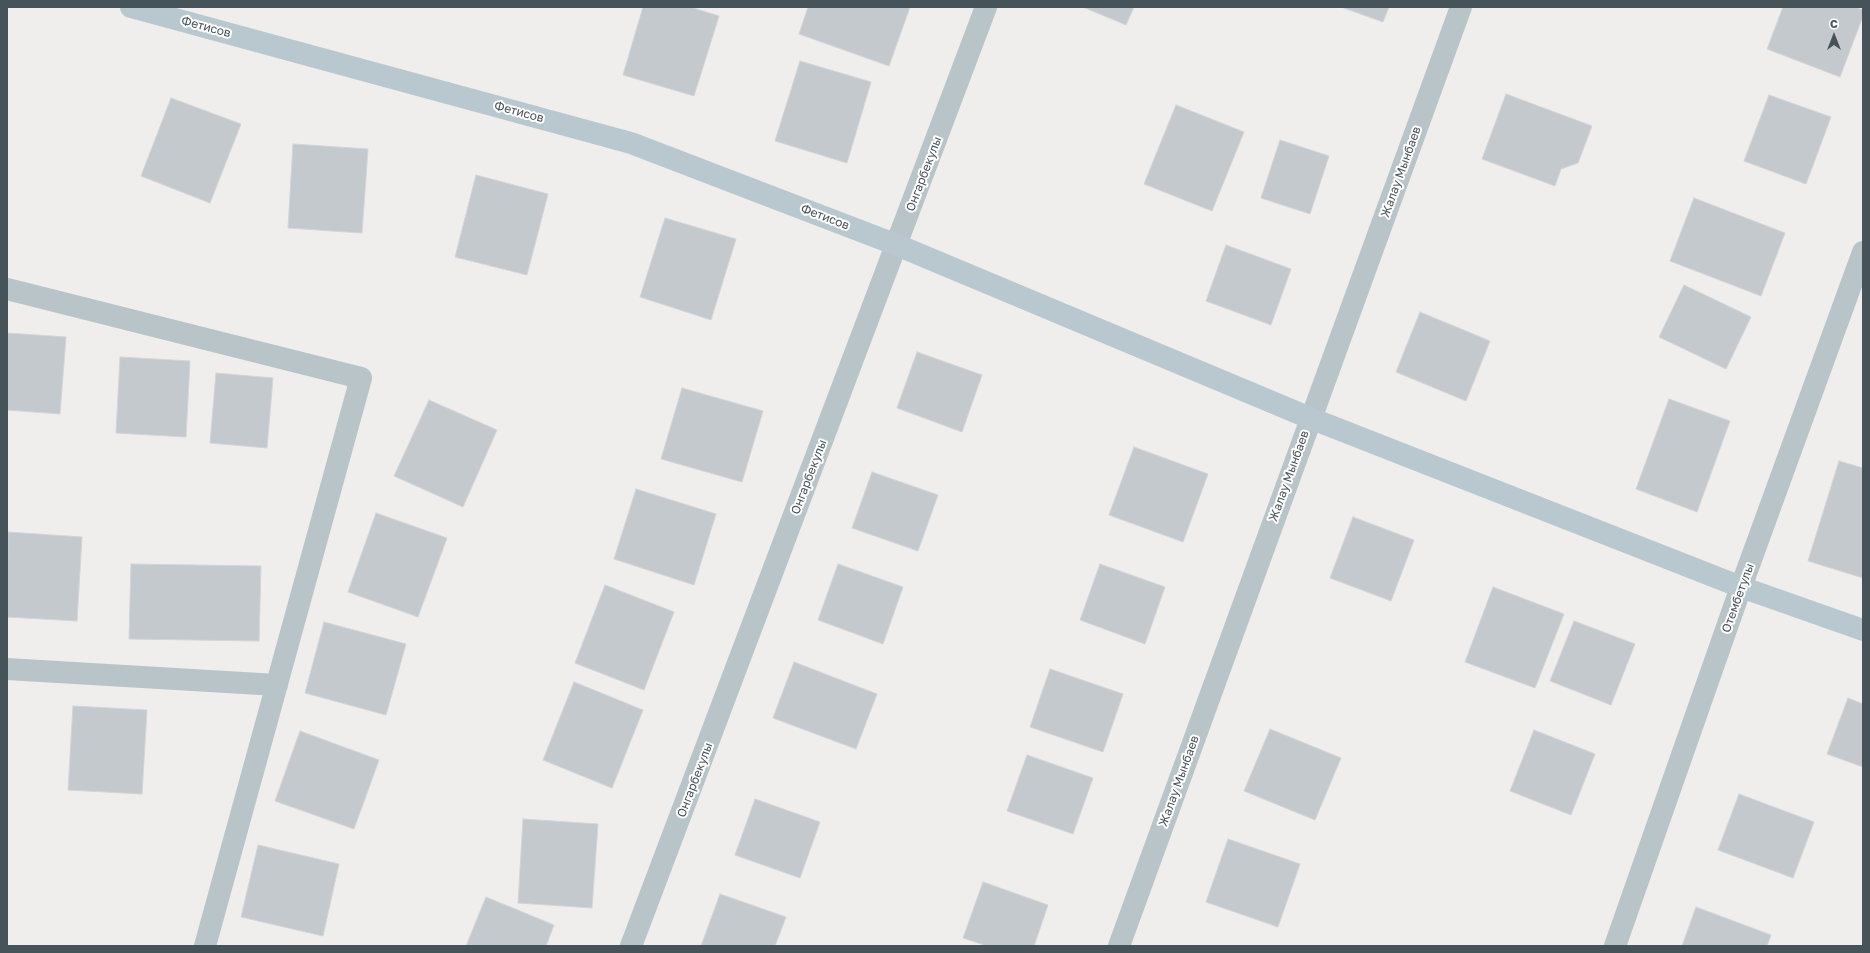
<!DOCTYPE html>
<html>
<head>
<meta charset="utf-8">
<style>
	body { margin:0 }
	#map { position:relative; width:1870px; height:953px; overflow:hidden; background:#f0eded; font-family:"Golos Text",sans-serif }
	canvas { display:block }
	.frame { position:absolute; inset:0; border:8px solid #465359; pointer-events:none }
	.north { position:absolute; left:1814px; top:16px; width:40px; height:40px; -webkit-text-stroke:3px #fff; paint-order:stroke; rotate:0deg; font-size:11px; font-weight:700; line-height:16px; text-align:center; color:#465359 }
	.north::after { content:''; display:block; margin:auto; width:14px; height:18px; background:#465359; clip-path:polygon(50% 0,100% 100%,50% 72%,0 100%) }
</style>
</head>
<body>
<div id="map">
<canvas width="1870" height="953"></canvas>
<div class="frame"></div>
<div class="north">С</div>
</div>
<script>
const ctx = document.querySelector('canvas').getContext('2d');
ctx.lineJoin = 'round';
function fillPath(path, color) {
  ctx.fillStyle = color;
  ctx.fill(path, 'evenodd');
}
function toPath(rows) {
  const path = new Path2D();
  for (const r of rows) {
    path.moveTo(r[0], r[1]);
    for (let i = 2; i < r.length; i += 2) path.lineTo(r[i], r[i + 1]);
  }
  return path;
}
function strokePath(path, color, width, dash) {
  ctx.strokeStyle = color;
  ctx.lineWidth = width;
  ctx.lineCap = dash ? 'butt' : 'round';
  ctx.setLineDash(dash || []);
  ctx.stroke(path);
}
function drawText(font, color, halo, rows, align = 'center') {
  ctx.font = font + ' "Golos Text",sans-serif';
  ctx.lineWidth = 4;
  ctx.setLineDash([]);
  ctx.textBaseline = 'middle';
  ctx.strokeStyle = halo;
  ctx.fillStyle = color;
  for (const [text, x, y, turn = 0] of rows) {
    ctx.save();
    ctx.translate(x, y);
    ctx.rotate((+turn || 0) * Math.PI / 180);
    ctx.textAlign = isNaN(turn) ? turn : align;
    if (halo) ctx.strokeText(text, 0, 0);
    ctx.fillText(text, 0, 0);
    ctx.restore();
  }
}
const building = toPath([
	[643,7,690,7,719,16,694,96,623,75,643,7],
	[808,7,910,7,889,66,799,34,808,7],
	[1083,7,1134,7,1126,25,1083,7],
	[1341,7,1389,7,1383,22,1341,7],
	[1783,7,1855,7,1863,10,1863,16,1840,77,1767,49,1783,7],
	[800,61,871,82,847,163,775,141,800,61],
	[1506,94,1592,126,1578,163,1561,169,1555,186,1482,159,1506,94],
	[1769,95,1831,117,1806,184,1744,161,1769,95],
	[171,98,241,124,210,203,141,176,171,98],
	[1176,105,1244,132,1212,211,1144,184,1176,105],
	[1280,140,1329,156,1310,214,1261,198,1280,140],
	[293,144,368,149,362,233,288,228,293,144],
	[476,175,548,194,527,275,455,257,476,175],
	[1694,198,1785,233,1761,296,1670,261,1694,198],
	[665,218,736,239,711,320,640,297,665,218],
	[1226,245,1291,269,1271,325,1206,301,1226,245],
	[1684,285,1751,317,1726,369,1659,337,1684,285],
	[1420,312,1490,341,1466,401,1396,372,1420,312],
	[7,333,66,337,60,414,7,410,7,333],
	[917,352,982,375,962,432,897,408,917,352],
	[120,357,190,361,186,437,116,433,120,357],
	[216,373,273,378,267,448,210,443,216,373],
	[682,388,763,411,742,482,661,459,682,388],
	[1669,399,1730,421,1697,512,1636,489,1669,399],
	[429,400,497,430,463,507,394,476,429,400],
	[1134,447,1208,474,1183,542,1109,515,1134,447],
	[1839,461,1863,468,1863,578,1808,561,1839,461],
	[872,472,938,495,918,551,852,528,872,472],
	[636,489,716,514,694,585,614,559,636,489],
	[376,513,447,538,418,617,348,592,376,513],
	[1353,517,1414,540,1391,601,1330,578,1353,517],
	[8,532,82,537,77,621,7,617,8,532],
	[131,564,261,566,259,641,129,639,131,564],
	[838,564,903,587,883,644,818,620,838,564],
	[1100,564,1165,587,1145,644,1080,620,1100,564],
	[605,585,674,612,644,690,575,663,605,585],
	[1493,587,1564,614,1535,688,1465,662,1493,587],
	[1574,621,1635,644,1611,705,1550,681,1574,621],
	[324,622,406,644,386,715,305,693,324,622],
	[794,662,877,694,856,749,773,718,794,662],
	[1050,669,1123,694,1103,752,1030,727,1050,669],
	[574,682,643,710,612,788,543,760,574,682],
	[1848,698,1863,704,1863,767,1827,754,1848,698],
	[73,706,147,710,142,794,68,790,73,706],
	[1270,729,1341,758,1315,820,1244,791,1270,729],
	[1534,730,1595,754,1571,815,1510,791,1534,730],
	[300,731,379,760,354,829,275,801,300,731],
	[1027,755,1093,778,1073,834,1007,811,1027,755],
	[1739,794,1814,822,1793,878,1718,850,1739,794],
	[755,799,820,822,800,878,735,855,755,799],
	[523,819,598,824,592,908,518,903,523,819],
	[1228,839,1300,864,1278,927,1206,902,1228,839],
	[258,845,339,864,323,936,241,917,258,845],
	[983,882,1048,905,1034,946,987,946,963,938,983,882],
	[720,894,786,917,775,946,701,946,720,894],
	[486,897,554,925,546,946,466,946,486,897],
	[1696,907,1771,935,1767,946,1682,946,1696,907]
]);
fillPath(building, '#c4c9cd');
strokePath(building, '#d1d4d8', 1);
strokePath(toPath([
	[7,289,361,378,205,946],
	[7,669,277,685],
	[631,946,986,7],
	[1119,946,1461,7],
	[1615,946,1741,587,1863,252]
]), '#b9c4c9', 22);
strokePath(toPath([
	[131,7,631,143,897,245,1310,418,1741,587,1863,630]
]), '#b9c7ce', 22);
drawText('12px', '#465359', '#fff', [
	["Фетисов",206,27,15],
	["Фетисов",519,112,15],
	["Жалау Мынбаев",1401,172,-70],
	["Онгарбекулы",924,174,-69],
	["Фетисов",825,217,21],
	["Жалау Мынбаев",1289,476,-70],
	["Онгарбекулы",809,477,-69],
	["Отембетулы",1738,598,-70],
	["Онгарбекулы",695,780,-69],
	["Жалау Мынбаев",1179,781,-70]
]);
</script>
</body>
</html>
